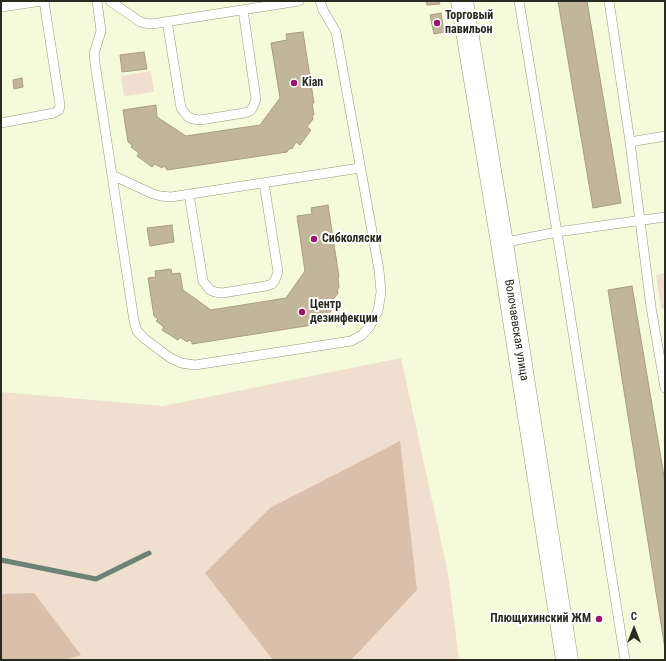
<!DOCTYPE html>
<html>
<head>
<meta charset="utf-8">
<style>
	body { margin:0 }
	#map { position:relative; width:666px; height:661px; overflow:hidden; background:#f5fadb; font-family:"Roboto Condensed",sans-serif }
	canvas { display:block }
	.frame { position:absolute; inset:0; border:2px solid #2a2b20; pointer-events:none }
	.north { position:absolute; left:614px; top:609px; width:40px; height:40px; -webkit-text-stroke:3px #fff; paint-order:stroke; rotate:0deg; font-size:11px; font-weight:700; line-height:16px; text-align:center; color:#2a2b20 }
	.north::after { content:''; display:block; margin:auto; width:14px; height:18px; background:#2a2b20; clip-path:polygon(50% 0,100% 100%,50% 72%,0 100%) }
</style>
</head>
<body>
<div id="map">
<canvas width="666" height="661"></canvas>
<div class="frame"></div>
<div class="north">С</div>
</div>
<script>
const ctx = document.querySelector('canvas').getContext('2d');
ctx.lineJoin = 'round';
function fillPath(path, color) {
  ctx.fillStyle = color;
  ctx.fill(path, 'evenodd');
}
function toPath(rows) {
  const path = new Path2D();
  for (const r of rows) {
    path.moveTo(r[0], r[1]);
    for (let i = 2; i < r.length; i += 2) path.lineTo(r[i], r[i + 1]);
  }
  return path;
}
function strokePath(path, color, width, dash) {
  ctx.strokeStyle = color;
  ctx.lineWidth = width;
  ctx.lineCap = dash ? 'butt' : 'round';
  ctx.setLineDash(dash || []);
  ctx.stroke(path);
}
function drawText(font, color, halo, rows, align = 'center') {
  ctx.font = font + ' "Roboto Condensed",sans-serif';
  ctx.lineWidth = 4;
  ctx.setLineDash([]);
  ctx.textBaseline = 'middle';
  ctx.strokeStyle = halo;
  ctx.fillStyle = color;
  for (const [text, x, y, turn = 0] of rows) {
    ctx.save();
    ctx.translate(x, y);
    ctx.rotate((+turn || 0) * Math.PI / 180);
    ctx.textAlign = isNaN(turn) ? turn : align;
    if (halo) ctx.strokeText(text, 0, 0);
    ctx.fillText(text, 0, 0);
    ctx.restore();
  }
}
fillPath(toPath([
	[151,71,154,92,124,96,121,76],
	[665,273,665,310,661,308,656,275],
	[401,358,448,573,459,660,1,660,1,392,163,406]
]), '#f0dece');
fillPath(toPath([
	[400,441,417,590,351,660,273,660,205,573,270,508],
	[34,593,81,655,66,660,1,660,1,594]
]), '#dac0aa');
strokePath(toPath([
	[1,560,96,579,149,553]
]), '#6b8275', 5);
const building = toPath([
	[426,1,439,1,440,4,427,5,426,1],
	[558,1,587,1,621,203,593,208,558,1],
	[441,13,444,32,434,34,430,15,441,13],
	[303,32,314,103,312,103,314,115,312,115,313,119,307,127,311,130,300,145,296,142,292,149,290,148,287,152,167,170,166,168,163,166,162,168,155,164,152,167,137,156,139,153,131,147,132,145,128,142,123,110,156,105,157,117,186,136,260,125,280,98,271,43,287,40,286,34,303,32],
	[144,52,147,69,122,72,120,55,144,52],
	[22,78,23,87,14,89,13,80,22,78],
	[328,205,339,277,338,277,339,288,337,289,338,293,332,301,336,304,325,319,322,316,317,322,315,321,312,325,192,344,192,342,189,340,187,342,180,337,178,340,162,330,164,327,156,321,158,319,154,316,148,278,156,277,155,271,171,269,172,274,180,273,183,290,211,310,286,298,305,271,297,216,312,214,311,208,328,205],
	[172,225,174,242,150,246,147,228,172,225],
	[632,286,665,482,665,649,608,290,632,286]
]);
fillPath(building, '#c1b699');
strokePath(building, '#a89d81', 1);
const lane = toPath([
	[97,1,101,31,94,54,95,63,134,321,137,331,145,339,169,357,181,363,195,365,351,341,362,335,370,326,378,311,381,292,379,270,336,32,323,10,320,1],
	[110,1,139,21,144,23,152,24,299,1],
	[519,1,557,232,625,660],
	[609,1,630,142,651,307,665,388],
	[1,7,42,1],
	[167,21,181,108,188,117,193,119,200,120,244,113,250,111,253,107,256,99,243,10],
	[1,123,54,113,59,110,60,105,44,1],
	[630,142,665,136],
	[112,175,153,194,161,196,171,197,360,168],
	[189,194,203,281,210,290,215,292,222,293,266,286,272,284,275,280,278,272,264,183],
	[502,243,557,232,665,217]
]);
const secondary = toPath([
	[462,1,502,243,567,660]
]);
strokePath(lane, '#94997c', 10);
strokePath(secondary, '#94997c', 23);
strokePath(lane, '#fff', 9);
strokePath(secondary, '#fff', 22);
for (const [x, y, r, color] of [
	[437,23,4,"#97176e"],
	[294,83,4,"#97176e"],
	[314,239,4,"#97176e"],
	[302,312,4,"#97176e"],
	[599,619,4,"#97176e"]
]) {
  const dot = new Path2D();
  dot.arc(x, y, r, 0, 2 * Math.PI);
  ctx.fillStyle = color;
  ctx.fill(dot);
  strokePath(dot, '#fff', 1.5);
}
drawText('bold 12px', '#2a2b20', '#fff', [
	["Торговый",445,16],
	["павильон",445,30],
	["Kian",302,83],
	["Сибколяски",322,239],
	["Центр",310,305],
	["дезинфекции",310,319],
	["Плющихинский ЖМ",591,619,"right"]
], 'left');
drawText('12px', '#2a2b20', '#fff', [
	["Волочаевская улица",516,330,81]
]);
</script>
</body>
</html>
